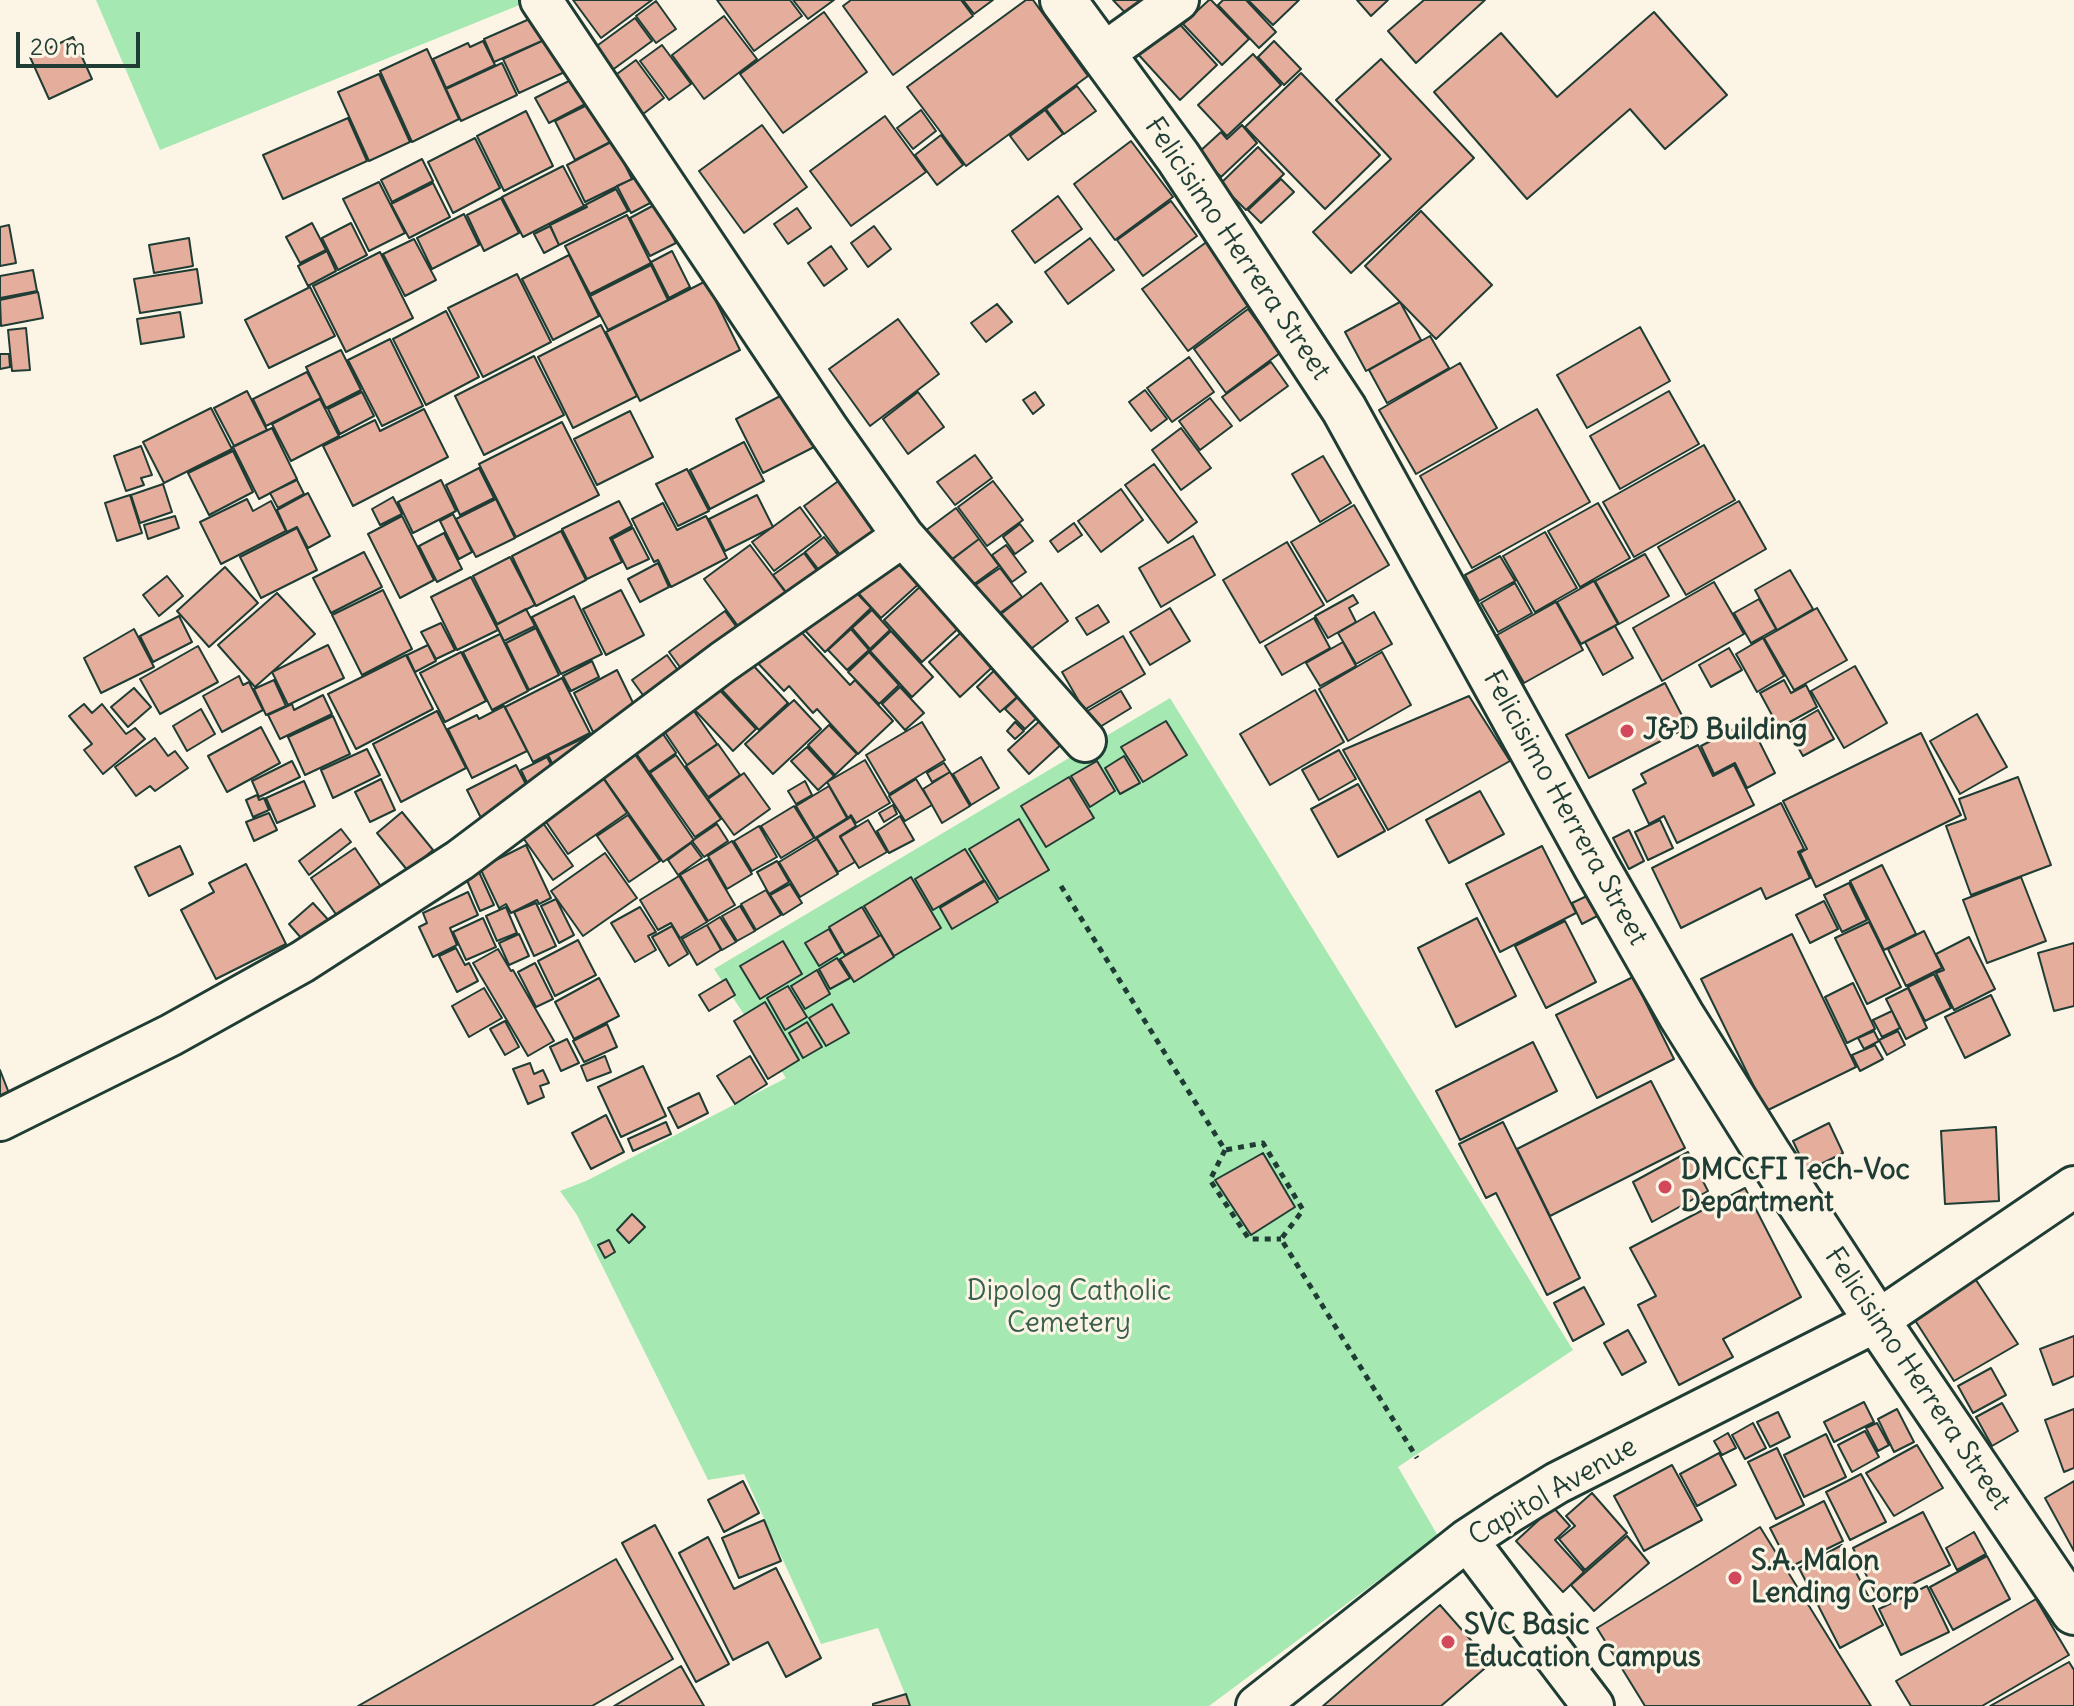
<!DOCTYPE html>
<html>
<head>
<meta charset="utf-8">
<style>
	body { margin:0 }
	#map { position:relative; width:2074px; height:1706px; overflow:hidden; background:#fcf5e5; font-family:Delius,sans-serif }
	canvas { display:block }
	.scale { position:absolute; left:16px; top:32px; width:124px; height:36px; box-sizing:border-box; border:4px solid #1f3d34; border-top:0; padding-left:10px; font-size:24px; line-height:28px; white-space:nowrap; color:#1f3d34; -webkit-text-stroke:6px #fcf5e5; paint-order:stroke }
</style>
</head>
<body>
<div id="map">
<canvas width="2074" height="1706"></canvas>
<div class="scale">20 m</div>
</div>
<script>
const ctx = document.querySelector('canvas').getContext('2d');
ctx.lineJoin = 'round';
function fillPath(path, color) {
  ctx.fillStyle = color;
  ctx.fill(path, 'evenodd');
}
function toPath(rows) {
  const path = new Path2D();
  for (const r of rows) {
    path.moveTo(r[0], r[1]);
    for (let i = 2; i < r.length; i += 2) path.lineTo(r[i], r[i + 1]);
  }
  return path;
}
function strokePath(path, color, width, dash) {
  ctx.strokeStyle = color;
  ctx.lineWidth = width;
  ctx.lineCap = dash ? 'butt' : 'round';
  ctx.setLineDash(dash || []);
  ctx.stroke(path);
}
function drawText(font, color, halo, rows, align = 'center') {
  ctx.font = font + ' Delius,sans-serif';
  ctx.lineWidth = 6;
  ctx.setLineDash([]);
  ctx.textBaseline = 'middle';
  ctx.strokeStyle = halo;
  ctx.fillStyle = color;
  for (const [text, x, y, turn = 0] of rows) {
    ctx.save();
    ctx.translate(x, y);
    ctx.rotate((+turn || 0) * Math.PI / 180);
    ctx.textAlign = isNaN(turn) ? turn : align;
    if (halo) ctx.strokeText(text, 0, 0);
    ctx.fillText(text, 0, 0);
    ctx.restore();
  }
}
fillPath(toPath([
	[96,0,532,0,160,150],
	[1170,698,1573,1350,1398,1467,1438,1536,1209,1706,910,1706,878,1628,821,1644,744,1474,708,1480,577,1215,560,1191,586,1181,786,1078,714,969]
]), '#a6e8b2');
const building = toPath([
	[573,0,652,0,601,38,573,0],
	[717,0,790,0,802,16,754,51,717,0],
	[793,0,834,0,808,19,793,0],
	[851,0,961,0,973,16,893,75,843,6,851,0],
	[963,0,993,0,974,14,963,0],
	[1026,0,1033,0,1088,76,966,166,907,87,1026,0],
	[1113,0,1154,0,1133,21,1113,0],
	[1209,0,1211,0,1249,39,1222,65,1183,24,1209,0],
	[1223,0,1246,0,1276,32,1259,48,1218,5,1223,0],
	[1248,0,1299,0,1273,25,1248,0],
	[1357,0,1388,0,1371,16,1357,0],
	[1424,0,1485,0,1416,63,1388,31,1424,0],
	[656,1,676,29,656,43,636,16,656,1],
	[824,12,867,72,783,133,740,74,824,12],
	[1654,12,1727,95,1665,149,1630,109,1527,199,1434,92,1501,33,1557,97,1654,12],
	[724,16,757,59,704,99,672,55,724,16],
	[534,17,544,40,494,62,484,39,534,17],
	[635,18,652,41,611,71,594,48,635,18],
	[1174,18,1217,65,1180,100,1137,53,1174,18],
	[553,36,569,70,519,93,503,59,553,36],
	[73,37,92,79,49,99,30,57,73,37],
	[483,41,495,65,446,88,433,59,468,43,470,47,483,41],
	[1274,41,1301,69,1284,85,1258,57,1274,41],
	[662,45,691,84,669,100,640,61,662,45],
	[427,49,459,119,412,142,380,71,427,49],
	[1253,54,1281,85,1227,136,1198,105,1253,54],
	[1381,59,1474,158,1351,273,1313,232,1391,159,1336,100,1381,59],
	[636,60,664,98,634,121,606,82,636,60],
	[502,63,517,95,461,121,446,89,502,63],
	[1301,73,1380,155,1325,209,1245,127,1301,73],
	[379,74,410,142,369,161,338,92,379,74],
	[579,76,591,101,549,123,535,98,579,76],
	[1077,86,1096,111,1064,134,1046,109,1077,86],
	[593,102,612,141,575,160,555,121,593,102],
	[921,110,936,131,913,149,897,128,921,110],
	[1045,110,1063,134,1028,160,1010,136,1045,110],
	[526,111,553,166,504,191,477,136,526,111],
	[885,116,926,172,851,226,810,171,885,116],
	[348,118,367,161,283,199,263,155,348,118],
	[762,125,807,187,744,233,699,171,762,125],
	[1242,125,1257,143,1221,177,1198,153,1221,132,1227,139,1242,125],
	[941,135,963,165,937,185,915,155,941,135],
	[475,138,500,188,453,213,428,162,475,138],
	[613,141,632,179,585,202,567,165,613,141],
	[1131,141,1173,197,1115,240,1074,184,1131,141],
	[1258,147,1284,174,1246,210,1220,184,1258,147],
	[422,159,433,181,392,202,381,180,422,159],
	[563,166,584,206,523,237,502,197,563,166],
	[641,175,654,201,631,213,617,186,641,175],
	[1281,179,1294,192,1261,223,1248,210,1281,179],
	[379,182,405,233,369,251,343,199,379,182],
	[433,183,450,217,409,238,391,204,433,183],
	[616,189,628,211,559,245,550,225,587,207,585,205,616,189],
	[1058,196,1082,229,1035,263,1012,231,1058,196],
	[501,198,519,233,484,251,467,215,501,198],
	[1171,201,1197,236,1143,276,1117,240,1171,201],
	[656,204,676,243,650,256,630,218,656,204],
	[797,208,811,228,788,244,774,224,797,208],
	[1421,211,1492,285,1436,339,1365,266,1421,211],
	[464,214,479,245,432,269,417,238,464,214],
	[627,215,651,263,590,294,565,246,627,215],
	[312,223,326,250,300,263,286,237,312,223],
	[351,223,367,255,338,270,322,238,351,223],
	[9,225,16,263,0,266,0,227,9,225],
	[550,226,559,245,544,253,534,234,550,226],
	[874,226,891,249,868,267,851,243,874,226],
	[189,238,193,266,154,273,149,245,189,238],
	[1090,238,1114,270,1068,304,1045,272,1090,238],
	[1212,238,1257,299,1188,351,1142,289,1212,238],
	[414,239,436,280,405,296,383,254,414,239],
	[831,246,847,269,824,286,808,263,831,246],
	[327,251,336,271,308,286,298,266,327,251],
	[672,251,690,287,669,298,651,262,672,251],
	[380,252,413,318,346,352,313,286,380,252],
	[569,255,599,316,553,340,522,279,569,255],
	[651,265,668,300,608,330,590,296,651,265],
	[197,269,202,303,140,313,134,279,197,269],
	[33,270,37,291,0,298,0,276,33,270],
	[517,274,551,342,483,377,448,308,517,274],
	[706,281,740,350,640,401,606,332,706,281],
	[310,287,335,336,269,368,245,320,310,287],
	[38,292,43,318,1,326,0,300,38,292],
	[1400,302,1421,340,1366,371,1345,332,1400,302],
	[997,304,1012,322,986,342,971,323,997,304],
	[1248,309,1280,353,1226,393,1194,349,1248,309],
	[446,311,479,377,426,405,393,339,446,311],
	[180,312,184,337,141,344,137,319,180,312],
	[898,319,939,374,870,426,829,369,898,319],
	[601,325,637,396,573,428,538,357,601,325],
	[1640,327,1670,381,1587,428,1557,375,1640,327],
	[26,328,30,370,12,371,8,330,26,328],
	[1430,336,1449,368,1387,403,1369,370,1430,336],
	[390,339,423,406,382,426,348,360,390,339],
	[341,350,361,390,326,408,306,367,341,350],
	[0,354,9,354,10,367,0,369,0,354],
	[534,356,564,415,484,455,455,396,534,356],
	[1189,357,1214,392,1172,422,1147,388,1189,357],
	[1271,362,1288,386,1240,421,1222,397,1271,362],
	[1460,363,1497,428,1416,474,1379,410,1460,363],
	[307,372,321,398,266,426,253,399,307,372],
	[1145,390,1167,419,1151,431,1129,402,1145,390],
	[247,391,267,430,234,446,214,408,247,391],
	[1669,391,1699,444,1620,489,1590,436,1669,391],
	[362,392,374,416,340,434,328,409,362,392],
	[788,392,814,447,763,473,736,419,788,392],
	[918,392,944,427,908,454,883,419,918,392],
	[1035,392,1044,405,1033,414,1023,400,1035,392],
	[1210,398,1232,426,1200,450,1179,421,1210,398],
	[320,399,339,436,291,461,272,424,320,399],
	[211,408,232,449,164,483,143,442,211,408],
	[424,409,448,457,353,506,323,446,375,420,380,431,424,409],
	[1537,409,1590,502,1472,568,1420,476,1537,409],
	[630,411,653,457,597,485,574,439,630,411],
	[562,422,599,495,516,537,479,464,562,422],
	[272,428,297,479,259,499,233,447,272,428],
	[1181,428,1211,468,1181,490,1152,450,1181,428],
	[744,442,764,481,710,509,690,470,744,442],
	[1704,445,1735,500,1634,557,1603,502,1704,445],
	[141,446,152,475,141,478,144,485,126,491,114,456,141,446],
	[233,451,253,492,209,515,188,473,233,451],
	[975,455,992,478,955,505,937,482,975,455],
	[1323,456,1351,503,1320,522,1292,474,1323,456],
	[1154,464,1197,522,1168,543,1125,485,1154,464],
	[479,468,494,498,460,515,446,485,479,468],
	[687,469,709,511,678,526,656,484,687,469],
	[848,474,892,535,849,567,804,506,848,474],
	[297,480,304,494,278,508,270,493,297,480],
	[441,480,456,511,413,533,398,502,441,480],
	[993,481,1023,520,987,546,958,507,993,481],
	[163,484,172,512,140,523,131,495,163,484],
	[1121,489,1143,520,1101,552,1078,521,1121,489],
	[308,493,330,536,308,548,297,527,287,532,277,510,308,493],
	[130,495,142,533,117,541,105,503,130,495],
	[757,495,773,527,725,551,709,519,757,495],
	[393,497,402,514,380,525,372,509,393,497],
	[247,499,253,511,271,501,286,531,221,564,200,522,247,499],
	[496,499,515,538,476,557,456,519,496,499],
	[619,501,632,526,610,538,622,562,587,579,562,529,619,501],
	[1739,501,1766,549,1686,595,1658,547,1739,501],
	[663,503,677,530,706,516,727,558,671,587,658,560,654,562,632,519,663,503],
	[1598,503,1630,558,1580,587,1548,531,1598,503],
	[1354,505,1389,565,1327,602,1291,542,1354,505],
	[800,507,821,536,774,571,752,542,800,507],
	[956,508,979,539,948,562,925,531,956,508],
	[453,514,472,552,459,559,440,521,453,514],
	[175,516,179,528,148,539,144,525,175,516],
	[402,516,434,580,400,598,368,534,402,516],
	[1074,523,1082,535,1058,552,1050,541,1074,523],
	[1020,524,1033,541,1015,554,1003,537,1020,524],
	[297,528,317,570,261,598,240,557,297,528],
	[633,528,649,559,627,569,612,539,633,528],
	[561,531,586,580,536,606,512,556,561,531],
	[1545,532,1577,588,1535,612,1503,556,1545,532],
	[444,533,462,569,437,582,419,546,444,533],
	[1193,536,1215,575,1161,607,1139,568,1193,536],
	[824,537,847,567,828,582,805,552,824,537],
	[979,539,999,566,970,587,950,561,979,539],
	[1287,542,1324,605,1260,643,1223,580,1287,542],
	[750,545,795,605,748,640,704,579,750,545],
	[1006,545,1026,572,1012,582,992,555,1006,545],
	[891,546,922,581,881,618,850,584,891,546],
	[364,552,382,587,331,613,313,578,364,552],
	[804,553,826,583,796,605,773,575,804,553],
	[1645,554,1669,596,1619,624,1595,581,1645,554],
	[1500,556,1515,581,1479,601,1465,575,1500,556],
	[510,557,535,605,497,624,473,576,510,557],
	[658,563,669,587,640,602,628,579,658,563],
	[225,567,258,603,209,647,177,611,225,567],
	[1000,568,1022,597,993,618,971,588,1000,568],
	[1790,570,1813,609,1777,630,1755,590,1790,570],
	[167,576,183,596,159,616,143,595,167,576],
	[471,577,498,630,457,650,431,597,471,577],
	[1594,581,1618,624,1581,644,1557,602,1594,581],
	[846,582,871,608,825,652,800,625,846,582],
	[1714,582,1744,634,1662,681,1633,628,1714,582],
	[924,583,962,625,922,662,884,620,924,583],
	[1041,583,1068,621,1024,654,997,617,1041,583],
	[1515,583,1532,613,1498,632,1481,603,1515,583],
	[383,590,412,649,362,675,332,615,383,590],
	[621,590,644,635,606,655,583,609,621,590],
	[277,593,315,634,255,687,218,645,277,593],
	[1353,595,1358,603,1349,608,1356,622,1328,638,1315,616,1353,595],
	[574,596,602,654,561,674,532,617,574,596],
	[1759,599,1776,629,1751,643,1734,613,1759,599],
	[1556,602,1583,650,1524,683,1497,635,1556,602],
	[1098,605,1109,622,1087,635,1076,618,1098,605],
	[1170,608,1190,641,1150,665,1130,632,1170,608],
	[1817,608,1847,660,1794,690,1764,638,1817,608],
	[526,609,535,626,504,641,496,625,526,609],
	[872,610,890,630,870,649,852,628,872,610],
	[725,611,746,640,690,681,669,652,725,611],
	[1374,612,1392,644,1356,664,1338,633,1374,612],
	[179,616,192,642,153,662,140,636,179,616],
	[1314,618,1330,648,1282,675,1265,646,1314,618],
	[441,623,455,650,436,659,421,632,441,623],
	[794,624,850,685,855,680,893,721,858,754,817,709,813,713,789,686,784,691,755,660,794,624],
	[968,626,999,661,960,697,929,662,968,626],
	[1615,626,1633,658,1603,675,1585,642,1615,626],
	[536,628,559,675,529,690,506,643,536,628],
	[134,629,154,667,101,693,84,658,134,629],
	[851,629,869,650,847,670,828,650,851,629],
	[891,631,933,677,912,697,870,651,891,631],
	[500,634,528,691,492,710,463,652,500,634],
	[1123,636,1145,674,1084,710,1062,672,1123,636],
	[1763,638,1784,676,1757,692,1736,654,1763,638],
	[1343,642,1356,666,1320,686,1306,663,1343,642],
	[328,645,344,678,288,705,272,672,328,645],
	[428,645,436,661,415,672,407,655,428,645],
	[198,646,218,682,160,714,140,679,198,646],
	[1729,648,1742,670,1711,687,1699,665,1729,648],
	[461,652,486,701,445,722,420,673,461,652],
	[869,652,899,685,879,704,848,672,869,652],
	[1382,652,1411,705,1348,741,1319,689,1382,652],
	[406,655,433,709,356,749,328,694,406,655],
	[667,655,687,683,653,709,632,680,667,655],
	[592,661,599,677,571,691,563,676,592,661],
	[751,663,788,703,759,730,722,690,751,663],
	[1001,664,1025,690,1000,712,977,687,1001,664],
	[1855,666,1887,723,1844,748,1811,691,1855,666],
	[617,670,637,711,593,732,574,693,617,670],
	[239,676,243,685,249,682,263,710,222,732,203,696,239,676],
	[562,678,590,733,533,762,505,707,562,678],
	[274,680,286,706,266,715,254,689,274,680],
	[1784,680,1791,693,1806,685,1817,707,1779,728,1760,693,1784,680],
	[1665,683,1688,727,1589,778,1566,735,1665,683],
	[715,685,756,729,733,751,692,707,715,685],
	[900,687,924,713,905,730,882,704,900,687],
	[134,688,151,707,128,727,111,707,134,688],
	[1315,690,1344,742,1270,785,1240,734,1315,690],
	[1121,691,1131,708,1090,733,1079,716,1121,691],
	[1023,692,1042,713,1025,729,1005,709,1023,692],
	[323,695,332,714,280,739,268,715,292,704,294,710,323,695],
	[1469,696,1510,761,1388,830,1343,750,1469,696],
	[794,700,821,729,773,774,745,744,794,700],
	[84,704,92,713,102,704,126,734,135,728,145,739,103,774,84,750,92,744,69,716,84,704],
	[504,706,527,751,472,778,448,729,477,715,479,719,504,706],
	[691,707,717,744,687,765,662,728,691,707],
	[201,709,215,734,187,751,173,726,201,709],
	[1818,710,1834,739,1803,756,1787,728,1818,710],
	[437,711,466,768,401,802,373,744,437,711],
	[1977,714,2007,767,1960,794,1930,741,1977,714],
	[333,716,350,754,305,775,288,737,333,716],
	[1044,717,1066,740,1029,774,1008,750,1044,717],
	[1166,721,1187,755,1143,782,1121,747,1166,721],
	[1749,721,1775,773,1747,788,1735,763,1714,774,1701,746,1749,721],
	[922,722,945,760,889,794,866,755,922,722],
	[1015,722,1024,731,1015,739,1007,731,1015,722],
	[829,725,857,754,835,775,808,745,829,725],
	[261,727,280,763,227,792,208,756,261,727],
	[1921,733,1961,815,1816,887,1800,853,1807,849,1783,801,1921,733],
	[592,734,601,753,558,775,548,755,592,734],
	[663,734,676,753,649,772,636,753,663,734],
	[155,738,168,756,175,751,188,768,155,791,150,786,136,796,115,767,155,738],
	[718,744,740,775,708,797,686,766,718,744],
	[1698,745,1713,776,1734,765,1754,805,1677,843,1664,816,1649,824,1633,790,1646,783,1641,774,1698,745],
	[807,747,834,776,818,790,791,761,807,747],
	[367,749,380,775,333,798,321,770,367,749],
	[632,750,694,840,663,862,600,773,632,750],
	[1339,750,1356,779,1319,800,1302,770,1339,750],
	[676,755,721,819,695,837,650,773,676,755],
	[1124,756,1140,783,1120,794,1105,768,1124,756],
	[547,757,561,784,534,797,521,770,547,757],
	[981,757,999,788,971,805,953,774,981,757],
	[865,760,890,803,856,823,851,815,848,818,827,782,865,760],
	[292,761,300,777,259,797,252,781,292,761],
	[1097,761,1115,791,1090,807,1071,776,1097,761],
	[944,763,950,772,932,782,927,773,944,763],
	[516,765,535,802,486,828,467,790,516,765],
	[950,772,970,806,942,823,923,789,950,772],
	[744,773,770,809,734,835,708,799,744,773],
	[601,775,627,813,568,854,542,816,601,775],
	[1069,777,1094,818,1046,847,1021,806,1069,777],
	[2018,777,2051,865,1971,895,1946,826,1966,819,1959,799,2018,777],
	[381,779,395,810,370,822,355,792,381,779],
	[916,779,932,805,905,821,889,796,916,779],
	[304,781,315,806,277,823,266,798,304,781],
	[805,781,812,795,796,804,788,791,805,781],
	[1358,784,1385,831,1338,857,1311,809,1358,784],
	[829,786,847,818,815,838,796,806,829,786],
	[1480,791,1504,834,1449,863,1426,820,1480,791],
	[257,795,259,800,264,798,269,810,253,817,246,800,257,795],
	[1781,803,1804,849,1798,852,1810,878,1766,899,1761,888,1681,928,1652,868,1781,803],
	[893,805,897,814,884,822,879,813,893,805],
	[794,806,814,838,781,858,761,826,794,806],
	[402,812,433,850,408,871,377,833,402,812],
	[269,813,277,830,254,841,246,822,269,813],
	[628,815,660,861,629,882,597,836,628,815],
	[900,816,914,840,889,853,877,831,900,816],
	[851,817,856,826,840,836,855,862,838,872,817,838,851,817],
	[1019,819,1049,870,999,899,969,849,1019,819],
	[541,820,573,866,553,880,521,835,541,820],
	[868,820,887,852,859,868,840,837,868,820],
	[1660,820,1673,848,1648,860,1635,832,1660,820],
	[717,824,728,841,704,857,692,841,717,824],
	[759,826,777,857,752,871,734,841,759,826],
	[341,829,351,842,309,875,299,861,341,829],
	[1629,830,1644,861,1629,869,1613,838,1629,830],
	[817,839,838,874,800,897,779,862,817,839],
	[732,841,752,874,727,889,708,856,732,841],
	[691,843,702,858,678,875,668,860,691,843],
	[526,845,551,898,539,904,537,900,511,913,506,904,499,908,480,868,526,845],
	[180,846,193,874,149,896,135,867,180,846],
	[1542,846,1576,913,1500,952,1466,884,1542,846],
	[355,848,390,900,346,929,311,878,355,848],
	[965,849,984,880,933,910,915,879,965,849],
	[605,853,637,898,583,936,551,891,605,853],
	[708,859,735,905,708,921,680,875,708,859],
	[777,861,789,882,769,894,757,872,777,861],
	[246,864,286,944,216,979,181,910,214,892,209,883,246,864],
	[1882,865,1916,934,1884,950,1850,881,1882,865],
	[479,872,494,905,480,911,466,878,479,872],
	[679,876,707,922,680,938,671,923,658,930,640,900,679,876],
	[911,877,941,928,894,956,864,906,911,877],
	[2021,877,2046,941,1987,963,1963,900,2021,877],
	[985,881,998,902,952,929,940,908,985,881],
	[1849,883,1867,920,1842,932,1824,895,1849,883],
	[790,884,802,903,783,915,770,895,790,884],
	[766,890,781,915,756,930,741,904,766,890],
	[468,892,478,915,450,928,457,945,433,957,419,927,427,923,423,913,468,892],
	[1591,894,1601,914,1582,924,1572,903,1591,894],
	[556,899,574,935,559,943,541,906,556,899],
	[1824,901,1838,929,1810,943,1796,915,1824,901],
	[313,903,332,924,308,946,289,924,313,903],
	[536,903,556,946,534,956,514,912,536,903],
	[740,906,755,931,737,941,722,916,740,906],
	[506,907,517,933,497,941,486,916,506,907],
	[640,907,656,932,648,936,656,950,635,962,611,923,640,907],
	[862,907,879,936,845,955,829,927,862,907],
	[720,917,736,942,722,950,707,925,720,917],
	[483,918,496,947,466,960,453,932,483,918],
	[1477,918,1516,996,1456,1027,1418,948,1477,918],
	[1565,921,1596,982,1546,1008,1515,946,1565,921],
	[1869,922,1901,987,1867,1004,1835,938,1869,922],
	[707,925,721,950,697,965,682,939,707,925],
	[672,926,688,954,669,966,652,937,672,926],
	[829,929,842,952,819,966,805,943,829,929],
	[1924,931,1942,968,1906,986,1888,949,1924,931],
	[519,934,529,956,509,965,499,943,519,934],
	[1792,934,1856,1067,1766,1111,1701,979,1792,934],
	[881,935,894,957,854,982,840,959,881,935],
	[1969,937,1995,989,1954,1010,1936,973,1944,970,1936,954,1969,937],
	[578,940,596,975,555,996,538,961,578,940],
	[783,941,802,974,760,999,740,966,783,941],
	[2074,943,2074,1006,2054,1011,2038,953,2074,943],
	[456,948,465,965,469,963,478,981,457,992,439,956,456,948],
	[498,949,511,971,513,970,554,1041,528,1056,473,963,498,949],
	[837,958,850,978,830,989,819,969,837,958],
	[535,963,553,999,536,1007,518,972,535,963],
	[817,970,830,994,805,1009,791,986,817,970],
	[1934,974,1951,1008,1925,1021,1908,987,1934,974],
	[1633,977,1674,1059,1597,1098,1556,1015,1633,977],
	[599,978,619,1016,574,1039,555,1002,599,978],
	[726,979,735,995,709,1011,699,995,726,979],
	[1853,983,1875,1029,1847,1043,1825,997,1853,983],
	[788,986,807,1017,785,1030,767,998,788,986],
	[484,988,502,1018,469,1037,452,1006,484,988],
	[1908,988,1927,1028,1906,1039,1886,999,1908,988],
	[1991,995,2010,1035,1965,1058,1945,1017,1991,995],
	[765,1002,799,1060,768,1079,734,1021,765,1002],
	[832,1004,849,1033,826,1046,809,1018,832,1004],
	[1892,1011,1900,1028,1882,1037,1873,1020,1892,1011],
	[505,1021,519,1047,505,1055,490,1029,505,1021],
	[807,1022,822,1047,803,1058,789,1033,807,1022],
	[607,1024,617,1047,584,1062,573,1041,607,1024],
	[1874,1031,1879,1041,1864,1049,1858,1038,1874,1031],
	[1898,1031,1905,1045,1887,1055,1879,1040,1898,1031],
	[567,1039,579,1063,561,1071,550,1047,567,1039],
	[1533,1042,1557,1091,1460,1140,1436,1091,1533,1042],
	[1875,1045,1883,1059,1860,1071,1852,1055,1875,1045],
	[605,1056,611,1072,587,1081,581,1066,605,1056],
	[750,1056,767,1084,735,1104,717,1076,750,1056],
	[530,1063,534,1074,543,1070,549,1083,540,1086,544,1097,528,1104,513,1069,530,1063],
	[643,1066,666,1116,621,1137,598,1087,643,1066],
	[0,1070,14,1106,0,1111,0,1070],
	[1651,1081,1685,1148,1550,1216,1517,1149,1651,1081],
	[699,1093,708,1113,678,1128,668,1108,699,1093],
	[606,1115,624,1152,591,1169,572,1133,606,1115],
	[666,1122,671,1134,633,1151,628,1139,666,1122],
	[1503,1122,1580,1278,1547,1295,1496,1193,1486,1198,1459,1144,1503,1122],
	[1829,1123,1843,1153,1807,1171,1793,1141,1829,1123],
	[1996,1127,1999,1201,1945,1204,1941,1131,1996,1127],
	[1688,1152,1708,1191,1652,1222,1633,1182,1688,1152],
	[1263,1153,1295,1207,1251,1235,1215,1180,1263,1153],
	[1745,1188,1801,1297,1723,1339,1733,1357,1679,1385,1638,1305,1656,1296,1630,1248,1745,1188],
	[632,1214,645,1227,629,1243,617,1230,632,1214],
	[609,1240,615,1252,605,1258,598,1245,609,1240],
	[1974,1277,2018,1344,1954,1381,1911,1314,1974,1277],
	[1584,1287,1604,1324,1573,1341,1554,1303,1584,1287],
	[1628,1330,1646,1362,1622,1375,1604,1343,1628,1330],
	[2074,1336,2074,1376,2053,1385,2040,1349,2074,1336],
	[1991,1368,2006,1395,1973,1413,1958,1386,1991,1368],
	[1864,1402,1874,1422,1834,1442,1824,1422,1864,1402],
	[2002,1403,2018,1431,1992,1446,1976,1417,2002,1403],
	[1897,1409,1914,1442,1894,1452,1878,1419,1897,1409],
	[2074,1409,2074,1468,2064,1472,2045,1420,2074,1409],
	[1778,1412,1790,1437,1770,1447,1757,1422,1778,1412],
	[1753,1423,1766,1448,1745,1459,1732,1435,1753,1423],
	[1877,1423,1889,1445,1878,1451,1866,1428,1877,1423],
	[1865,1431,1879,1457,1852,1472,1838,1445,1865,1431],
	[1728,1433,1736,1448,1722,1455,1714,1441,1728,1433],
	[1826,1434,1846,1477,1804,1497,1784,1455,1826,1434],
	[1917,1445,1943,1488,1894,1516,1866,1473,1917,1445],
	[1777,1448,1804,1505,1776,1519,1748,1462,1777,1448],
	[1719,1453,1736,1485,1697,1506,1680,1474,1719,1453],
	[1672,1465,1702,1520,1644,1551,1614,1496,1672,1465],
	[1861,1474,1886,1522,1850,1540,1826,1492,1861,1474],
	[743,1481,759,1513,724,1532,708,1500,743,1481],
	[2074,1481,2074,1551,2045,1498,2074,1481],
	[1592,1493,1627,1533,1585,1570,1559,1539,1575,1526,1566,1516,1592,1493],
	[1824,1501,1843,1541,1790,1567,1770,1528,1824,1501],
	[1553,1507,1570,1526,1555,1540,1584,1572,1563,1592,1516,1541,1553,1507],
	[1923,1512,1950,1565,1879,1601,1853,1548,1923,1512],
	[764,1520,781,1561,739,1578,722,1538,764,1520],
	[655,1525,729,1664,696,1682,622,1543,655,1525],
	[1760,1527,1871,1706,1645,1706,1597,1628,1760,1527],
	[1974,1532,1986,1554,1957,1570,1946,1548,1974,1532],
	[1627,1536,1649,1563,1594,1611,1571,1585,1627,1536],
	[708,1537,734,1589,776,1568,821,1658,786,1677,768,1642,733,1660,679,1553,708,1537],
	[1842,1545,1883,1625,1840,1648,1799,1568,1842,1545],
	[1987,1556,2010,1599,1953,1630,1930,1587,1987,1556],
	[616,1559,673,1659,592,1706,358,1706,616,1559],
	[1927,1586,1949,1632,1901,1655,1879,1609,1927,1586],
	[2036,1599,2069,1655,1982,1706,1911,1706,1896,1681,2036,1599],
	[1440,1605,1491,1663,1441,1706,1323,1706,1440,1605],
	[2069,1662,2074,1670,2074,1706,1990,1706,2069,1662],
	[681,1666,704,1706,614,1706,681,1666],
	[906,1694,910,1706,873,1706,873,1704,906,1694]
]);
fillPath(building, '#e5ad9b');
strokePath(building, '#1f3d34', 2);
const street = toPath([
	[541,0,829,431,903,536,1085,741],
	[1103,54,1178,0],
	[0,1120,171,1035,302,962,460,860,723,662,903,536],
	[1467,1540,1593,1706],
	[1257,1706,1467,1540,1508,1513,1557,1483,1877,1321,2074,1187]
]);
const secondary = toPath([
	[1063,0,1178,157,1344,409,1597,868,1681,1015,1768,1154,1877,1321,2074,1612]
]);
strokePath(street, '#1f3d34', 46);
strokePath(secondary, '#1f3d34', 50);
strokePath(toPath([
	[1061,886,1225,1150,1263,1143,1303,1210,1281,1239,1417,1458],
	[1225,1150,1210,1180,1249,1239,1281,1239]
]), '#1f3d34', 5, [6, 6]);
strokePath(street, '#fcf5e5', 40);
strokePath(secondary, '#fcf5e5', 44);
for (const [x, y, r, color] of [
	[1627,731,8,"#d1495b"],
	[1665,1187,8,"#d1495b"],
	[1735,1578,8,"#d1495b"],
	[1448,1642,8,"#d1495b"]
]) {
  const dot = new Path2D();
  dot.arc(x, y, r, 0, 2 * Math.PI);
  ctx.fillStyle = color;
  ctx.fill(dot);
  strokePath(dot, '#fcf5e5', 3);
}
drawText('28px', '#1f3d34', '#fcf5e5', [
	["Felicisimo Herrera Street",1237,249,56],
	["Felicisimo Herrera Street",1565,808,61],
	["Felicisimo Herrera Street",1917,1379,56],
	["Capitol Avenue",1553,1492,-30]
]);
drawText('bold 28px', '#1f3d34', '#fcf5e5', [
	["J&D Building",1643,731],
	["DMCCFI Tech-Voc",1681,1171],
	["Department",1681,1203],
	["S.A. Malon",1751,1562],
	["Lending Corp",1751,1594],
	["SVC Basic",1464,1626],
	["Education Campus",1464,1658]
], 'left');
drawText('28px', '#3a5f4d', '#fcf5e5', [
	["Dipolog Catholic",1069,1292],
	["Cemetery",1069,1324]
]);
</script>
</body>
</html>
